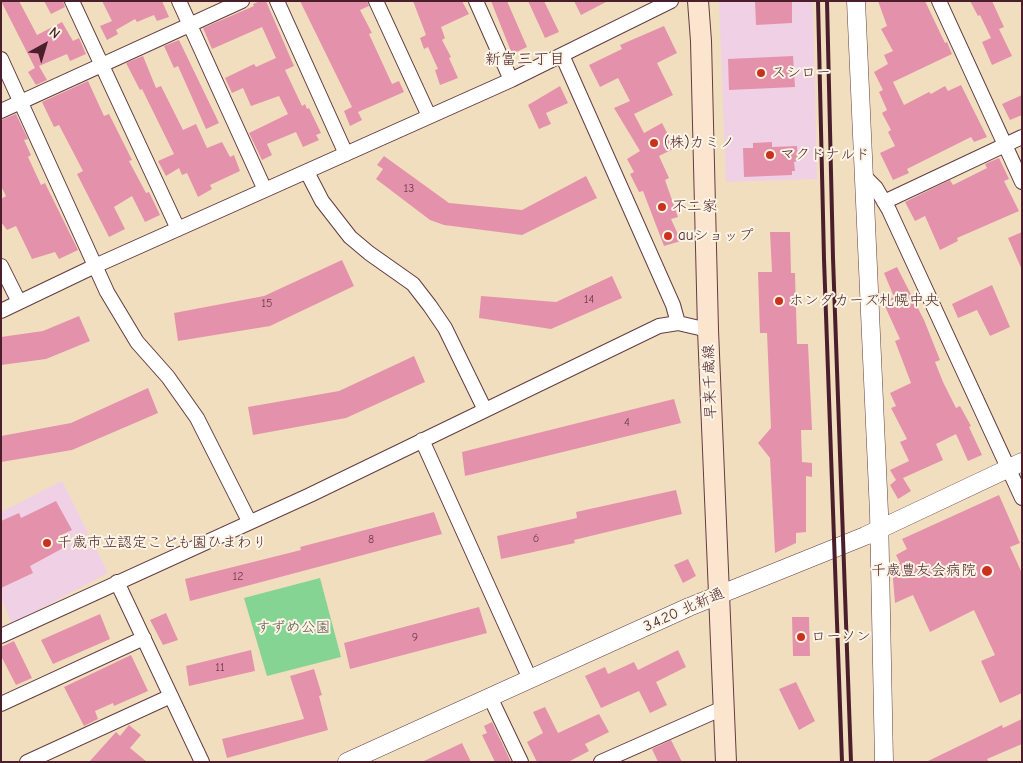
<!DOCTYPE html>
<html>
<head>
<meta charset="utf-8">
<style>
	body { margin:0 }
	#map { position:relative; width:1023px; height:763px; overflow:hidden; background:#f1debf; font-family:"Comic Neue",sans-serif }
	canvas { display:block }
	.frame { position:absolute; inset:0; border:2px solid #4a1f2b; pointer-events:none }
	.north { position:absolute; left:20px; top:20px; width:50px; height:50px; -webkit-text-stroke:4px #fcf5e5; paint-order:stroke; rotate:39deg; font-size:14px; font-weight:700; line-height:20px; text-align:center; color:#4a1f2b }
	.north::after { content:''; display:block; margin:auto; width:18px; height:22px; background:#4a1f2b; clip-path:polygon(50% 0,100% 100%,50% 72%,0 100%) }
</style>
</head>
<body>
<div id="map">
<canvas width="1023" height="763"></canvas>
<div class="frame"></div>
<div class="north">N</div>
</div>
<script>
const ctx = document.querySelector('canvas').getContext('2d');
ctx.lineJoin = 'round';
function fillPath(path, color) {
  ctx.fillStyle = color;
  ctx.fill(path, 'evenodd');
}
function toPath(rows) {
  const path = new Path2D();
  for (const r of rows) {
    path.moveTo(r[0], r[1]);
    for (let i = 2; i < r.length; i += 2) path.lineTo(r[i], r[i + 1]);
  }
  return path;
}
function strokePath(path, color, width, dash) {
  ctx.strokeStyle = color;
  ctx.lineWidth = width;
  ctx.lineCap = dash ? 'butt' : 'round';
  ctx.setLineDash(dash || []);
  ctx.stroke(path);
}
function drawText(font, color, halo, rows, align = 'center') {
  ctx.font = font + ' "Comic Neue","Klee One",sans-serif';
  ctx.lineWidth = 4;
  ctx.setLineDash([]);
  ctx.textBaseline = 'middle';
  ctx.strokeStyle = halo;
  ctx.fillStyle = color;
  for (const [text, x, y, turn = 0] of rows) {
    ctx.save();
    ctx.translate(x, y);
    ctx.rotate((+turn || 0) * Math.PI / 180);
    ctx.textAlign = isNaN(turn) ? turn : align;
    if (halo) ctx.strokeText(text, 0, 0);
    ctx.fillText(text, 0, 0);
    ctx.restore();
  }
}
fillPath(toPath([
	[719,1,813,1,817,179,726,182],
	[62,481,108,573,12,624,1,598,1,512]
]), '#f0d0e5');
fillPath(toPath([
	[320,578,341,657,267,676,244,598]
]), '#85d493');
fillPath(toPath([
	[1,1,19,1,37,35,62,22,73,41,79,38,86,54,70,61,67,54,39,66,47,80,36,85,28,72,35,68],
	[44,1,63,1,65,7,51,14],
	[102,1,162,1,169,17,157,21,154,15,137,22,135,19,116,30,118,34,107,40,100,26,112,21],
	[260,1,266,1,294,66,285,70,302,106,305,104,307,109,309,108,321,133,316,135,319,140,303,147,296,132,267,144,272,155,262,160,249,133,288,114,279,96,251,106,243,88,232,93,225,78,254,64,256,67,276,58,262,27,212,49,203,28,254,6,253,4],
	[300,1,367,1,369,6,360,10,372,33,369,34,392,84,399,81,404,92,358,112,362,120,350,126,344,111,352,107],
	[413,1,462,1,469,14,441,27,445,38,442,40,451,57,449,58,458,78,440,85,435,70,438,69,428,47,424,49,420,38,426,35],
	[491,1,507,1,527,47,512,54],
	[528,1,544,1,559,32,545,38],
	[574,1,608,1,581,15],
	[755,1,792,1,792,23,756,25],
	[878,1,925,1,945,43,947,42,952,54,893,82,904,105,929,92,931,94,945,86,948,91,961,85,987,137,974,142,971,137,907,169,909,173,893,180,880,153,895,146,888,132,891,130,882,113,887,110,879,92,883,90,874,72,888,64,884,55,893,51,881,29,887,26],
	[970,1,992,1,1004,27,999,29,1012,56,992,65,982,42,991,38,980,15,978,16],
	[664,26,677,53,657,63,673,95,634,114,644,133,662,123,675,148,659,156,669,178,665,180,678,217,671,219,681,241,664,246,643,191,639,192,630,174,634,172,627,159,640,151,614,108,630,101,618,78,600,87,589,65,622,49,620,45],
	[179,40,219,123,206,129,178,66,174,68,164,46],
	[143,56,156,88,161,86,183,130,196,124,207,148,222,142,230,157,234,155,240,171,210,185,212,189,198,197,187,173,182,175,179,168,166,176,158,161,174,154,142,89,140,90,126,63],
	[793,56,795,87,729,90,728,59],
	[88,81,104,116,109,114,132,160,129,161,146,193,149,192,160,215,145,222,132,196,114,207,125,229,109,237,77,174,83,171,59,125,54,127,42,102],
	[560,86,568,103,546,113,551,124,539,129,528,105],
	[1022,95,1022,115,1010,120,1002,104],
	[16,114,28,139,24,140,31,155,28,157,41,185,45,183,78,250,59,259,55,252,32,259,16,226,7,230,1,222,1,199,6,196,1,186,1,120],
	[772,142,772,147,797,146,798,161,794,162,795,171,792,171,792,175,744,177,743,148,753,148,753,143],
	[384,156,449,203,522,210,586,176,597,198,522,235,444,225,430,220,376,179,383,169,377,165],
	[999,158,1009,179,1004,181,1019,211,957,238,958,241,940,250,925,216,915,221,905,202,950,180,953,185,987,168,985,164],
	[770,232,790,232,791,273,795,273,797,344,808,344,812,430,801,430,802,462,812,463,812,477,806,476,806,532,796,533,796,543,775,553,770,458,758,443,771,428,767,333,760,333,758,272,772,272],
	[1022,232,1022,270,1008,238],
	[342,260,354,286,270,326,178,341,174,313,264,296],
	[897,267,924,320,940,360,935,362,943,382,956,408,960,406,971,426,969,427,982,455,968,461,956,434,936,444,943,460,903,478,911,491,898,499,890,485,896,480,890,470,909,461,900,442,907,439,891,408,896,406,890,393,911,383,895,341,900,339,883,302,894,297,884,273],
	[612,276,622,298,551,329,479,318,481,296,556,302],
	[992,285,1010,327,990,336,977,310,958,318,952,304],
	[79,316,90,341,46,359,1,365,1,337,43,331],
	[414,356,425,382,346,418,253,435,248,407,339,391],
	[148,388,158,413,72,450,1,462,1,436,71,423],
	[674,399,681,423,465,476,462,452],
	[676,490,682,514,574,540,575,543,501,559,497,536,577,518,576,512],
	[999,495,1020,543,1010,547,1022,573,1022,693,1000,703,981,661,995,655,974,610,930,632,913,595,895,603,892,567,900,563,896,555,907,549,902,539],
	[56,501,72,530,59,536,65,547,30,566,33,573,1,588,1,521,19,513,21,518],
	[434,512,442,534,190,601,185,579,301,550,300,547],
	[688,559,696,576,683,583,674,565],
	[479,607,487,633,350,669,344,643],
	[166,613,178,640,163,645,150,620],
	[100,614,110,639,53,664,41,640],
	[792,617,809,617,810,656,793,656],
	[14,641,32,678,16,685,1,656,1,647],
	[251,650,255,671,189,686,186,666],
	[678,650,686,667,656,682,667,705,650,713,639,691,601,708,585,676,605,667,608,674,634,662,638,670],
	[131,655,148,691,114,706,113,703,95,711,98,719,84,726,64,687],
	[314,669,322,695,319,696,328,730,227,758,222,739,304,719,290,676],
	[796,682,815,721,799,730,779,689],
	[545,707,558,733,599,714,609,732,585,744,589,751,568,762,537,762,527,742,543,733,533,712],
	[1022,719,1022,744,987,759,989,762,926,762,990,731,1002,725,1003,728],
	[492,722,511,762,495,762,482,735,487,733,484,726],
	[129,725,141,735,130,748,147,762,89,762,116,732,120,736],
	[671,740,682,762,658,762,652,749],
	[462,743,471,762,422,762]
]), '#e492ab');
const minor = toPath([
	[72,1,178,229],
	[179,1,265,190],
	[277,1,346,154],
	[376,1,429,116],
	[476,1,511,80],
	[939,1,1022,182],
	[562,55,673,305,678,323],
	[1,59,107,292,137,342,168,377,197,418,249,521],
	[1,111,242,1],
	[307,172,322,201,350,237,369,253,413,284,430,306,445,328,485,410],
	[863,175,876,188,889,210,1022,498],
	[884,202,1022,137],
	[1,266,19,302],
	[1,311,95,266,511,80,671,1],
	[422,440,530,679],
	[117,582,202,762],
	[1,636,310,495,659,326,678,323,708,330],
	[490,697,521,762],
	[1,704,144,638],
	[27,762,171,696],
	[601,762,723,708]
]);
const tertiary = toPath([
	[856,1,879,513,884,762],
	[347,762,689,607,865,536,1022,462]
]);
const secondary = toPath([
	[698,1,701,41,708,330,726,762]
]);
strokePath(minor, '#633c41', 16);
strokePath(tertiary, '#633c41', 19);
strokePath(secondary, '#633c41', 22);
strokePath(minor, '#fff', 14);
strokePath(tertiary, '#fff', 18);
strokePath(secondary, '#fce5cf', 20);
strokePath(toPath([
	[818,1,824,259,842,762],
	[827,1,833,258,851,762]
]), '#4a1f2b', 4);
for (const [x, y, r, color] of [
	[761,73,5,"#c8321e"],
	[654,143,5,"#c8321e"],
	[770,155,5,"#c8321e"],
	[662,207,5,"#c8321e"],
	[668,236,5,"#c8321e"],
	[779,301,5,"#c8321e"],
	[47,543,5,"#c8321e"],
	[987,571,6,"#c8321e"],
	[801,637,5,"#c8321e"]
]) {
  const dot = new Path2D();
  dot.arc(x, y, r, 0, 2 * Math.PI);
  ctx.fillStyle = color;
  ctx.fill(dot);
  strokePath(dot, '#fcf5e5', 2);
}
drawText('12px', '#703c4b', null, [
	["13",409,189],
	["14",589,300],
	["15",267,304],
	["4",627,423],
	["6",536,539],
	["8",371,540],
	["12",238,577],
	["9",415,638],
	["11",220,668]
]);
drawText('15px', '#4a1f2b', '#fcf5e5', [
	["スシロー",771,73],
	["(株)カミノ",664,143],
	["マクドナルド",780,155],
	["不二家",672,207],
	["auショップ",678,236],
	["ホンダカーズ札幌中央",789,301],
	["千歳市立認定こども園ひまわり",57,543],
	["千歳豊友会病院",976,571,"right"],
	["ローソン",811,637]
], 'left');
drawText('15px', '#4a1f2b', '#fcf5e5', [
	["早来千歳線",710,382,-92],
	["3.4.20 北新通",684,610,-24]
]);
drawText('15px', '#5c554a', '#fcf5e5', [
	["すずめ公園",293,628]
]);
drawText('16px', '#4a1f2b', '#fcf5e5', [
	["新富三丁目",525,59]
]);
</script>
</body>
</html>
